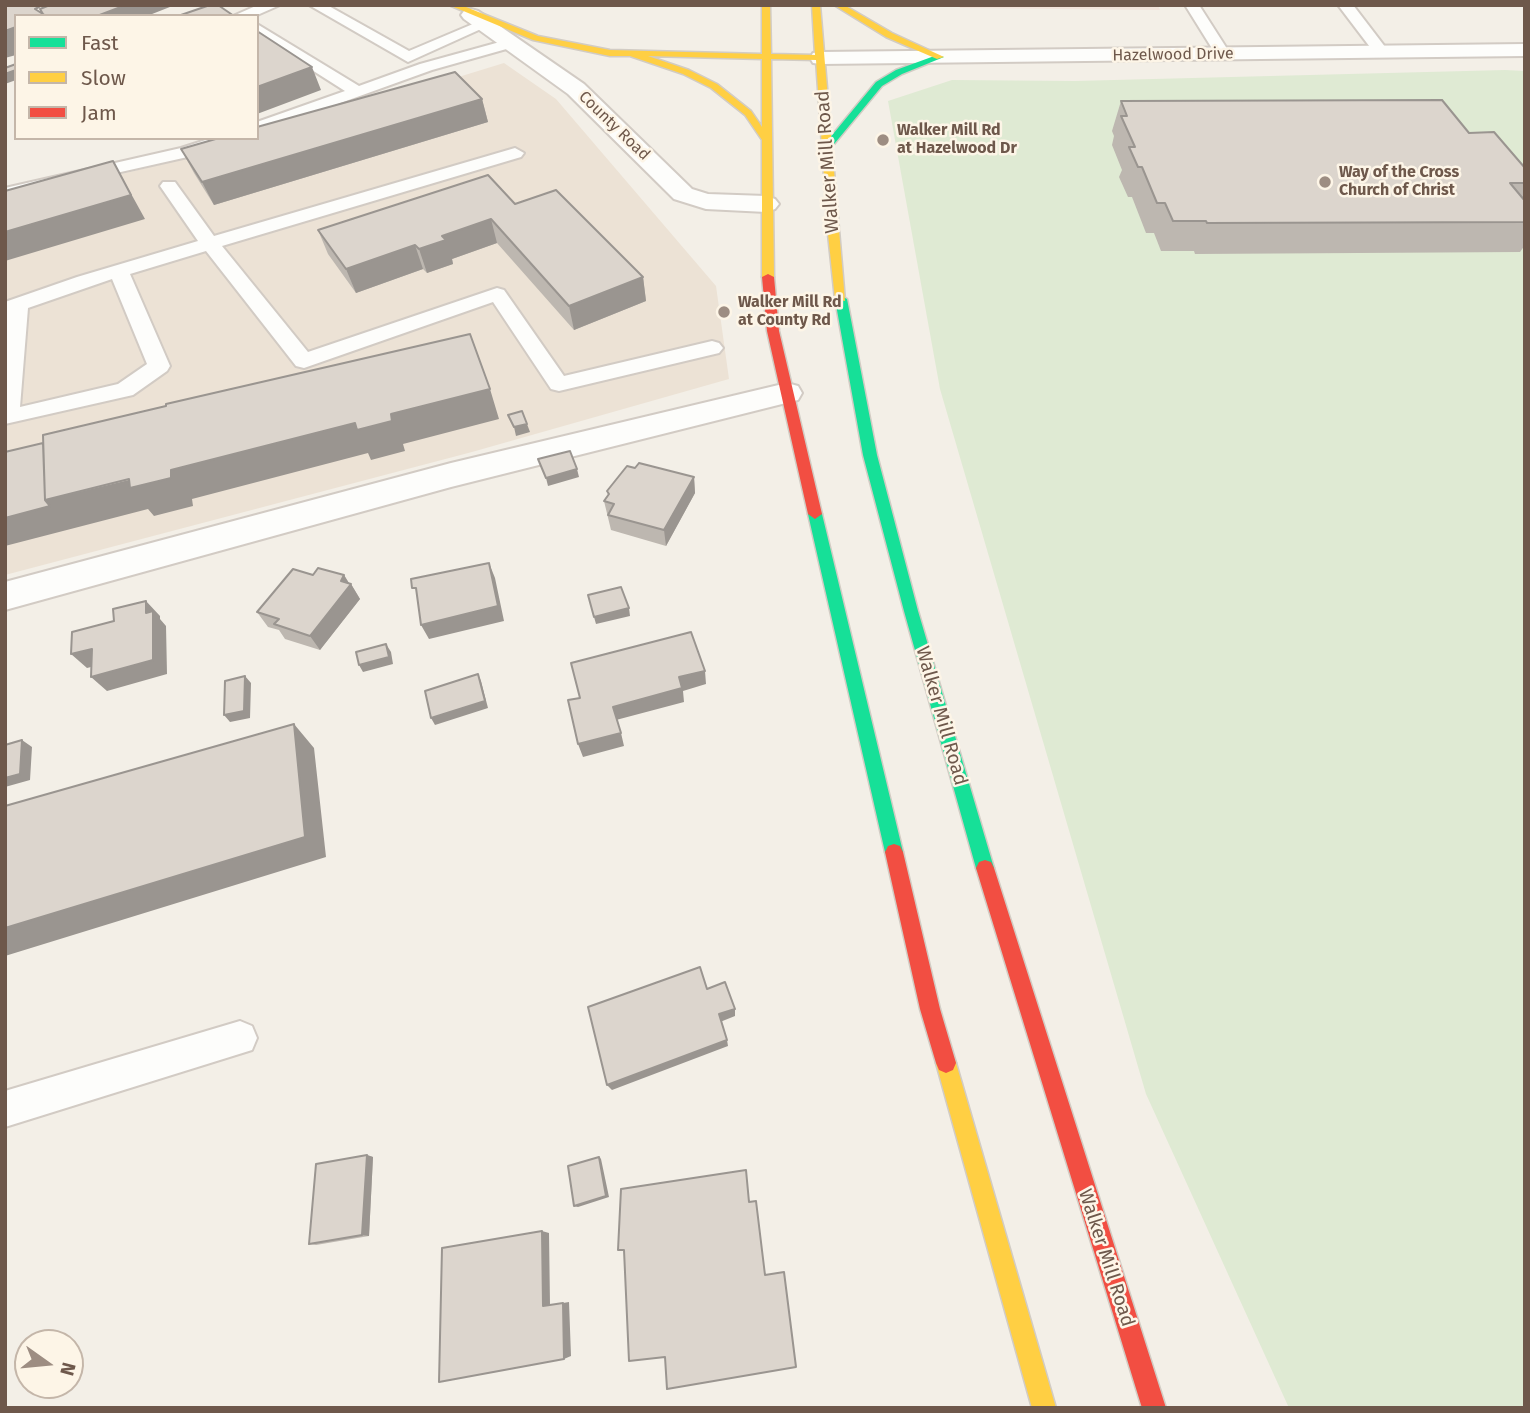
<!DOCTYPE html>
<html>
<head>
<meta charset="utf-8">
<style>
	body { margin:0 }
	#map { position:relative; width:1530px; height:1413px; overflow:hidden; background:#f3efe7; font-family:"Fira Sans",sans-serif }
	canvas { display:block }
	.frame { position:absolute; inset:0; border:7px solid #6e584b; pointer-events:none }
	.legend { position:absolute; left:14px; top:14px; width:245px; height:126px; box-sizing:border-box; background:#fdf5e7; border:2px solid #c4b6a9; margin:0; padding:9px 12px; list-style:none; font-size:21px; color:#6e584b }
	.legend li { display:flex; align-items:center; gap:14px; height:35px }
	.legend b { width:35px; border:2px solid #c4b6a9 }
	.north { position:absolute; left:14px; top:1329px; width:70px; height:70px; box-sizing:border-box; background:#fdf5e7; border:2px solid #c4b6a9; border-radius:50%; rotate:105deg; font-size:19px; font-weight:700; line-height:28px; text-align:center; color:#6e584b }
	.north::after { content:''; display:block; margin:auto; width:24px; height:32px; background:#9d8d82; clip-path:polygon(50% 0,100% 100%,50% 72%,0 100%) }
</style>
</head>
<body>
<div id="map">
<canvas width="1530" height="1413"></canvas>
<div class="frame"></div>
<ul class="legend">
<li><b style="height:9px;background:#16e098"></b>Fast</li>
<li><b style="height:9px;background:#ffcf43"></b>Slow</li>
<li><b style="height:9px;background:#f24e42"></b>Jam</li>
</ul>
<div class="north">N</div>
</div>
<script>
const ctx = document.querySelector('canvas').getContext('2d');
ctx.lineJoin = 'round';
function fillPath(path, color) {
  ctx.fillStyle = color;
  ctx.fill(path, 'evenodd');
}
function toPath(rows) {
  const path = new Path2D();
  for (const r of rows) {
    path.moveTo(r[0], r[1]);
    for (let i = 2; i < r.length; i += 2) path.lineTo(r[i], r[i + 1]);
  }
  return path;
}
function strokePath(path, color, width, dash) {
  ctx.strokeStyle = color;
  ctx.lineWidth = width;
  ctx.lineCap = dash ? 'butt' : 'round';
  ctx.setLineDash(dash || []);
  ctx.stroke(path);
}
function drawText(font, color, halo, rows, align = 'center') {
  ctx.font = font + ' "Fira Sans",sans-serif';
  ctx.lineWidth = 5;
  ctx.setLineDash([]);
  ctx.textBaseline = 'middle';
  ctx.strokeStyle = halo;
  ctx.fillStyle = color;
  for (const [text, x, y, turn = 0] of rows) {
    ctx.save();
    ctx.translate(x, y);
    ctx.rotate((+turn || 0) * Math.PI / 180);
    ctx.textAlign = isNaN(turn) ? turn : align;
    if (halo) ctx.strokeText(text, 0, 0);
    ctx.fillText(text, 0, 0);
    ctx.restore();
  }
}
fillPath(toPath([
	[504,63,556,99,716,286,729,379,472,452,5,575,5,202,221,150]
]), '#ece2d5');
fillPath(toPath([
	[959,5,1158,5,1160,10,960,8]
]), '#f3e4db');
fillPath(toPath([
	[1505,70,1525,71,1525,1408,1289,1408,1146,1094,940,389,888,101,952,80,1075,81]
]), '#dfead3');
const lane = toPath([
	[258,5,280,5,255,16,233,16,258,5],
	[309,5,327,5,409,51,480,21,485,20,492,24,408,62,309,5],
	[1185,5,1199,5,1231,55,1228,58,1218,58,1185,5],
	[1338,5,1353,5,1389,52,1386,55,1376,55,1338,5],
	[257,24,359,86,420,64,507,40,512,38,520,43,517,46,432,70,257,133,257,122,345,91,257,35,257,24],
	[212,138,238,138,236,142,192,156,5,198,5,188,181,148,212,138],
	[515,148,524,153,521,157,222,246,308,352,497,288,504,290,564,376,712,341,719,343,723,348,719,353,559,391,551,389,493,302,304,368,296,366,206,251,130,274,170,366,167,371,133,395,5,424,5,302,77,277,198,241,160,186,163,182,175,182,214,236,515,148],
	[112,279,147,364,118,384,20,407,28,308,112,279],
	[240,1021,252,1026,257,1038,252,1050,5,1127,5,1091,240,1021]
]);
const street = toPath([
	[471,9,478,11,584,84,692,189,708,194,766,196,775,199,779,204,775,209,766,212,706,209,674,199,568,94,464,19,461,15,464,11,471,9],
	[1525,44,1525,56,821,64,813,63,810,58,813,53,821,52,1525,44],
	[787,383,798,386,802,393,798,400,451,487,5,610,5,582,451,463,787,383]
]);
const fast = toPath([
	[937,55,944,57,902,74,882,86,830,149,824,149,824,145,876,82,896,70,937,55],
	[841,296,847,299,877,455,918,611,994,868,991,874,985,876,979,874,976,868,904,611,863,455,835,299,841,296],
	[815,509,822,514,903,852,900,858,894,860,888,858,885,852,808,514,815,509]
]);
const slow = toPath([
	[449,5,461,5,538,36,610,50,762,54,762,5,770,5,771,54,815,55,812,5,820,5,845,301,835,299,828,234,816,60,771,59,774,277,768,280,762,277,762,140,745,115,711,88,683,74,630,56,610,56,533,40,449,5],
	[648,56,762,59,762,127,751,111,717,84,689,70,648,56],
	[834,5,844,5,892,33,944,57,937,59,886,37,834,5],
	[946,1053,953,1056,956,1063,1056,1408,1032,1408,936,1063,939,1056,946,1053]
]);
const jam = toPath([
	[768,274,774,277,779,331,822,514,815,519,808,514,767,331,762,277,768,274],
	[894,844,900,846,903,852,940,1009,956,1063,953,1070,946,1073,939,1070,936,1063,920,1009,885,852,888,846,894,844],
	[985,860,991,862,994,868,1166,1408,1142,1408,976,868,979,862,985,860]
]);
strokePath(lane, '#d2cbc4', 4);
strokePath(street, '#d2cbc4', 4);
strokePath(fast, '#d2ccc4', 3);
strokePath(slow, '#d2ccc4', 3);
strokePath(jam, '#d2ccc4', 3);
fillPath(lane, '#fdfdfb');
fillPath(street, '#fdfdfb');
fillPath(fast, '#16e098');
fillPath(slow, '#ffcf43');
fillPath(jam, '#f24e42');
fillPath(toPath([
	[482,99,488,122,214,205,194,173,181,149],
	[1121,101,1469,133,1525,168,1525,245,1520,252,1195,254,1194,251,1161,251,1154,233,1146,233,1132,197,1128,197,1119,177,1122,170,1112,145,1114,136,1112,131],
	[515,204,643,277,646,301,574,330,497,243,452,259,453,264,427,273,423,269,356,293,328,254,318,230],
	[635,468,694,477,695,493,666,546,611,530,604,501,608,495,607,491],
	[313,575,344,575,349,583,351,584,360,599,320,650,285,639,279,630,268,627,257,612],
	[367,1155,373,1157,369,1236,316,1245,309,1244]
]), '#bdb7b0');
fillPath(toPath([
	[126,5,175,5,147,16,97,16],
	[16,27,16,55,5,58,5,31],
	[312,67,321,90,257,114,257,87],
	[16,70,16,80,5,84,5,74],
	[482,99,488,122,214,205,202,182],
	[113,161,145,219,5,261,5,232],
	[491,219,497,243,452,259,453,264,427,273,419,249,442,236],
	[415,245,423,269,356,293,346,269],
	[643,277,646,301,574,330,569,306],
	[490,389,499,419,403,444,405,451,371,460,368,453,192,499,193,506,154,516,148,509,5,546,5,518,45,500,171,470],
	[527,424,530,432,516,436,514,427],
	[577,469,579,477,548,486,546,478],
	[694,477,695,493,666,546,664,530],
	[489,563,495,578,504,621,429,639,421,625],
	[344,575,350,585,351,584,360,599,320,650,310,636],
	[146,601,160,616,160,619,166,626,167,674,107,691,91,677,146,613],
	[629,608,630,616,596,624,594,617],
	[386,644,391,652,393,664,363,672,359,665],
	[92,649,107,663,87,668,71,654],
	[705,671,706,684,683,691,684,702,616,720,613,707,679,677],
	[478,674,481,681,488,708,435,725,431,718],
	[245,676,251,683,250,718,230,722,224,715],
	[294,724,314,748,326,857,5,956,5,928],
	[621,733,624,746,583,757,578,744],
	[22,740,32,747,30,780,5,787,5,778],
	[735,1009,735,1016,720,1022,719,1014],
	[727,1040,728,1046,612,1090,607,1085],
	[367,1155,373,1157,369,1236,362,1235],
	[599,1157,601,1159,609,1197,578,1207,574,1206],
	[542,1231,549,1233,550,1305,543,1306],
	[569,1302,571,1356,564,1359,563,1303]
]), '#9a9590');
const building = toPath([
	[5,5,36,5,39,7,35,9,46,16,16,16,16,27,5,31,5,5],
	[50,5,126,5,97,16,46,16,43,14,40,9,50,5],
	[210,5,218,5,234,16,178,16,210,5],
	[257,31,312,67,257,87,257,31],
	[16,64,16,70,5,74,5,68,16,64],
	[455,72,482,99,202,182,181,149,219,138,257,138,257,127,455,72],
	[1442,100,1469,133,1494,132,1525,168,1525,183,1510,183,1525,201,1525,222,1207,223,1206,221,1173,221,1165,203,1157,203,1142,167,1138,167,1129,147,1135,147,1121,116,1127,116,1121,101,1442,100],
	[113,161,131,195,5,232,5,191,113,161],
	[488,175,515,204,556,190,643,277,569,306,491,219,442,236,446,240,419,249,415,245,346,269,318,230,488,175],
	[470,334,490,389,391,414,392,421,357,430,355,423,171,470,171,478,130,488,129,479,45,500,43,435,166,406,166,404,470,334],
	[522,411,527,424,514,427,508,415,522,411],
	[43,443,45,500,50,506,5,518,5,452,43,443],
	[570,451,577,469,546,478,538,459,570,451],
	[639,463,694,477,664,530,608,515,614,504,604,501,609,494,607,491,627,466,635,468,639,463],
	[489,563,498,606,421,625,416,588,412,588,411,579,489,563],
	[318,568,344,575,341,581,351,584,310,636,274,624,279,619,257,612,293,569,313,575,318,568],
	[621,587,629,608,594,617,588,595,621,587],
	[146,601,146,613,153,611,153,660,91,677,92,649,71,654,72,632,114,621,113,609,146,601],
	[691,632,705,671,679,677,682,688,613,707,621,733,578,744,568,700,580,698,571,663,691,632],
	[386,644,389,657,359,665,356,652,386,644],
	[478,674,485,701,431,718,425,691,478,674],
	[245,676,244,711,224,715,225,681,245,676],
	[294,724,305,837,5,928,5,806,294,724],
	[22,740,20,774,5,778,5,745,22,740],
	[700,967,707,989,725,982,735,1009,719,1014,727,1040,607,1085,588,1007,700,967],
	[367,1155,362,1235,309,1244,316,1164,367,1155],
	[599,1157,606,1196,574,1206,568,1166,599,1157],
	[746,1170,749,1202,756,1201,765,1275,784,1272,796,1367,667,1389,665,1357,629,1361,624,1250,618,1250,621,1189,746,1170],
	[542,1231,543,1306,563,1303,564,1359,439,1382,442,1248,542,1231]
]);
fillPath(building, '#dcd5cd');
strokePath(building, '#9a9590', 2);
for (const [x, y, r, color] of [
	[883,140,7,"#9d8d82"],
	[1325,182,7,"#9d8d82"],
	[724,312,7,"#9d8d82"]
]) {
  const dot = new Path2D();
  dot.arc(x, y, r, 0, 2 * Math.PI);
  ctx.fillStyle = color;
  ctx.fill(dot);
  strokePath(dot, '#fdf5e7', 2.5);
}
drawText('16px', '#6e584b', '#fdf5e7', [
	["Hazelwood Drive",1173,55,-1],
	["County Road",614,126,44]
]);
drawText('bold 16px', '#6e584b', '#fdf5e7', [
	["Walker Mill Rd",897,131],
	["at Hazelwood Dr",897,149],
	["Way of the Cross",1339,173],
	["Church of Christ",1339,191],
	["Walker Mill Rd",738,303],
	["at County Rd",738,321]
], 'left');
drawText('19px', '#6e584b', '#fdf5e7', [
	["Walker Mill Road",828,162,-94],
	["Walker Mill Road",941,716,74],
	["Walker Mill Road",1106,1258,72]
]);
</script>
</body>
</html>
